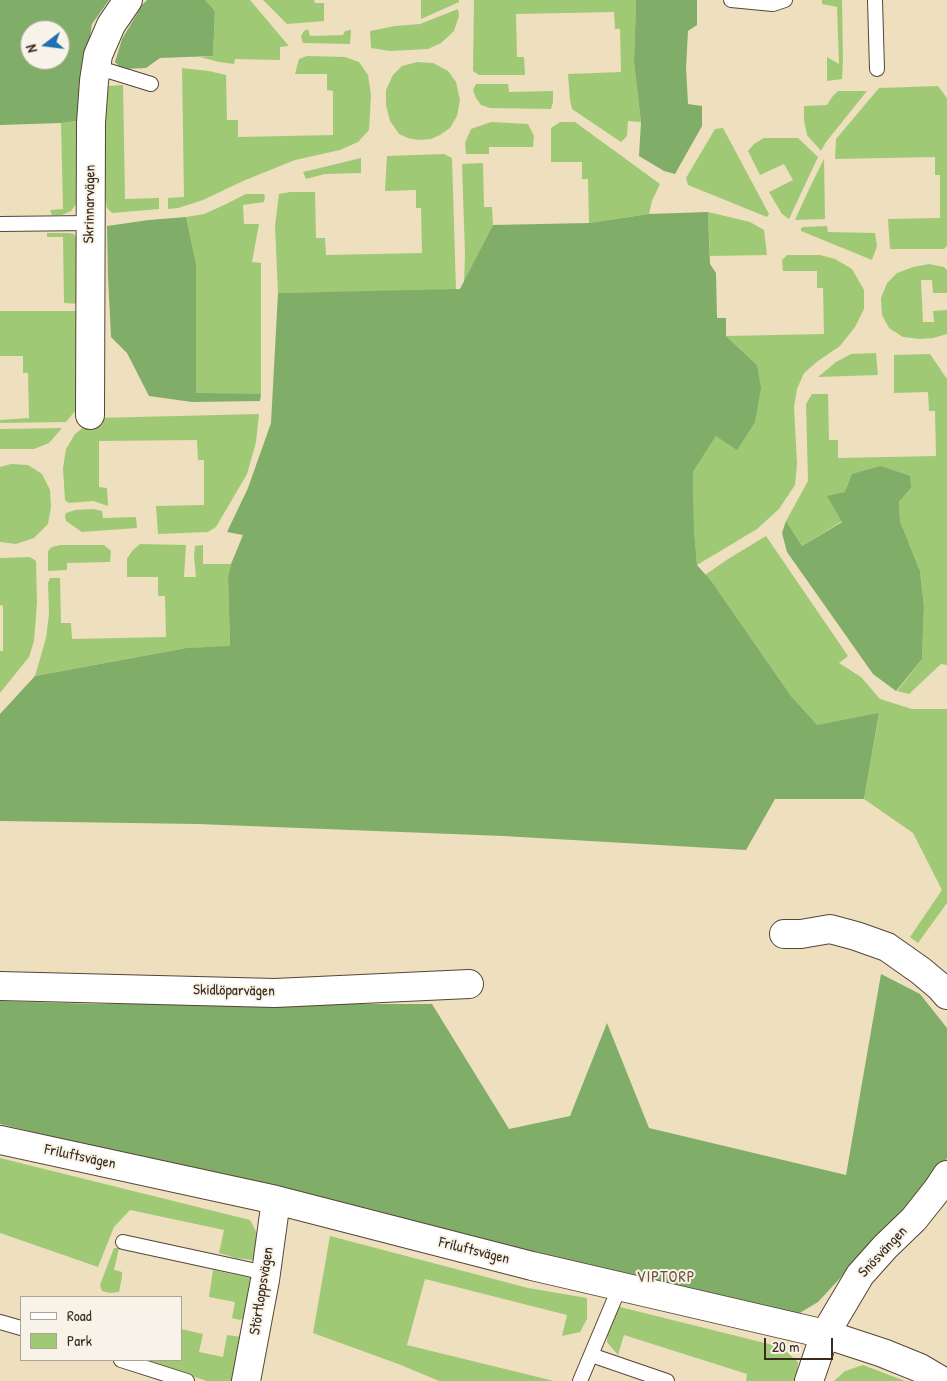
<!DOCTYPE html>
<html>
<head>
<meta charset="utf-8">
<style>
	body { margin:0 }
	#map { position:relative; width:947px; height:1381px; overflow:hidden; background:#eedfbf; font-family:"Patrick Hand",sans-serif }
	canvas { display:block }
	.legend { position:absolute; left:20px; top:1296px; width:162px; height:65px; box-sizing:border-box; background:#f7f3e8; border:1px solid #aca397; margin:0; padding:6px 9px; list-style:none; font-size:15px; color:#3b2a1e }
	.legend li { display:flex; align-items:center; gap:10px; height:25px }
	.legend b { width:25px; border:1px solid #aca397 }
	.north { position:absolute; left:20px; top:20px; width:50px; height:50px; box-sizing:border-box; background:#f7f3e8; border:1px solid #aca397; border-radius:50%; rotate:255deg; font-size:14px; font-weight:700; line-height:20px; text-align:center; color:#3b2a1e }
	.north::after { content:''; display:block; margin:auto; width:18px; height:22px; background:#1f6fb2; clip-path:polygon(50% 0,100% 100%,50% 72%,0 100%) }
	.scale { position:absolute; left:764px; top:1338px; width:69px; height:22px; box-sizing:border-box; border:2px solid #3b2a1e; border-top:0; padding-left:6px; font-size:15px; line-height:18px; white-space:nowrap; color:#3b2a1e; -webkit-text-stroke:4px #f7f3e8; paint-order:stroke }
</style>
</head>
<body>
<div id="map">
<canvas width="947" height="1381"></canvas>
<ul class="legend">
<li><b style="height:6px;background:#fff"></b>Road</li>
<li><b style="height:14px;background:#a0c976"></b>Park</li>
</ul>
<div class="north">N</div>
<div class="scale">20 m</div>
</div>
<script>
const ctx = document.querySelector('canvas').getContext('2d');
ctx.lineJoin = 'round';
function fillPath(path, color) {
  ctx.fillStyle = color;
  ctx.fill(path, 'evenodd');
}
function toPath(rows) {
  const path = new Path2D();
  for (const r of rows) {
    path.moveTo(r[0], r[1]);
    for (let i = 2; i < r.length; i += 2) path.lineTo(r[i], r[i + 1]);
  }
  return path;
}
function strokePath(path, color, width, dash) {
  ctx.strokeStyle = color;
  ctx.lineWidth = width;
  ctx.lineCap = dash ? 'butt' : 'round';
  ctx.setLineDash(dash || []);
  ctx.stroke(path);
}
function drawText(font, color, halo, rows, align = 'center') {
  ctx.font = font + ' "Patrick Hand",sans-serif';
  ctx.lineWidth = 4;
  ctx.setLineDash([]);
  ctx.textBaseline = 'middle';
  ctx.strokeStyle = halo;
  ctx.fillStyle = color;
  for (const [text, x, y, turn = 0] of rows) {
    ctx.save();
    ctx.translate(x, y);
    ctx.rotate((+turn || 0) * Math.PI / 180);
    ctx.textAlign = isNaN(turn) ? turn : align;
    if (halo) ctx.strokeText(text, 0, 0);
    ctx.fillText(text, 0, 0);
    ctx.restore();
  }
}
fillPath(toPath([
	[205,0,250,0,288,45,288,46,280,47,280,60,235,59,234,64,219,62,200,57,213,56,215,11],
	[263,0,314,0,315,3,324,3,324,21,287,24],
	[421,0,459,0,459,2,421,19],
	[474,0,636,0,634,63,641,122,628,121,627,136,621,142,572,109,570,100,568,74,621,72,620,29,615,29,614,12,516,14,517,57,524,57,525,75,479,75,473,71],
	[822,0,842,0,843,59,842,79,827,81,827,57,839,64,837,7,822,4],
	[458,9,459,16,454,31,441,43,428,49,390,51,371,48,370,31,395,26,420,24],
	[308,29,310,36,343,35,345,31,351,30,350,44,303,43,301,36,304,31],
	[307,56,345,57,359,62,368,75,371,95,369,130,358,142,340,150,295,160,243,181,203,200,178,208,168,209,168,198,184,197,182,68,209,71,226,75,227,120,238,120,238,137,333,135,333,91,327,90,327,74,295,74,299,59],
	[417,62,433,63,448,71,456,82,460,100,457,116,450,128,440,135,431,139,418,140,408,138,399,134,390,121,386,105,386,90,393,75,402,66],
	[476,84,508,84,509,92,553,91,553,102,551,109,490,108,481,105,476,98,473,90],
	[123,85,125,199,159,198,159,209,112,213,107,208,105,195,104,122,107,86],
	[938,86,947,98,947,246,944,249,890,249,888,219,940,218,940,175,935,175,935,157,835,159,836,139,879,88],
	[838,91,867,91,826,142,821,151,807,135,804,120,804,106,827,105,832,97],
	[77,121,77,203,71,211,62,215,52,215,50,210,63,209,61,123],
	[491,122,528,124,534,136,533,147,489,147,489,154,466,154,465,143,471,129],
	[560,122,575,122,660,184,652,201,649,214,589,223,588,179,582,179,582,162,551,162,551,128],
	[723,128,769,214,767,217,688,185,686,178,715,129],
	[764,138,798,138,818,157,789,219,782,214,769,192,793,180,784,164,760,175,748,151,754,144],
	[444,154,452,158,456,290,278,293,275,226,279,194,290,192,315,192,316,238,325,238,326,255,422,253,421,208,416,208,416,190,385,191,387,156],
	[361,158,361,173,325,174,306,179,303,172],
	[824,159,825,219,795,220,810,187],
	[483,163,484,207,492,207,493,225,464,282,465,255,462,164],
	[246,194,264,194,265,197,264,202,243,205,244,224,259,224,252,262,261,263,261,394,196,394,196,263,186,217,204,214,222,206],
	[708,212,750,222,764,230,767,255,710,256],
	[827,226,828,232,875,233,877,246,872,260,801,231,801,228,804,227],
	[47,233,68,233,74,234,79,241,81,304,64,303,63,237,47,237],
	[787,255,820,255,835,259,852,269,864,290,864,309,855,327,840,346,818,361,804,373,797,389,794,407,797,464,795,485,779,509,757,529,697,565,694,528,693,472,716,436,757,365,726,336,824,334,823,288,817,288,817,271,783,271,782,260],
	[929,264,944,267,947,270,947,303,947,293,933,293,932,280,921,280,923,322,934,322,933,311,947,310,947,334,933,338,920,339,903,337,889,328,882,315,881,298,887,283,897,273,913,267],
	[0,311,76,311,78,401,76,410,66,422,0,423,0,420,29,418,28,373,23,373,23,356,0,356],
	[876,353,878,375,818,377,836,362,851,354],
	[930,354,947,379,947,665,941,664,909,694,897,691,922,659,924,607,920,571,900,521,899,502,911,488,842,521,802,546,786,521,808,481,806,404,812,394,828,394,829,440,838,440,838,458,936,456,935,411,929,411,928,392,894,393,894,355],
	[259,414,256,442,247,474,216,527,208,532,158,534,156,506,204,505,204,460,198,460,197,440,99,441,99,487,107,488,108,506,93,501,69,503,65,500,63,468,66,449,75,434,95,418],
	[62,428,49,443,34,449,0,449,0,429],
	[11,464,28,465,42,474,50,490,51,507,48,524,34,538,16,544,0,542,0,467],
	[93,509,102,511,103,518,136,517,137,528,82,532,66,521,65,516,66,513,75,510],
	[766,536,848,656,839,663,861,677,880,699,912,709,947,709,947,903,918,943,910,937,942,890,913,833,864,799,879,714,817,726,791,696,712,582,705,575,728,559],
	[140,544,186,545,184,577,196,577,194,556,195,546,203,545,203,564,231,564,228,576,230,647,186,648,35,676,46,638,49,614,48,583,50,578,60,578,61,623,71,623,72,639,166,637,165,596,158,596,158,577,127,577,127,559,132,551],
	[60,545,104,545,111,551,110,562,67,563,67,570,48,571,48,551,52,547],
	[30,557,36,561,37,603,34,641,29,657,0,693,0,651,3,651,3,606,0,605,0,558],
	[0,1158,250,1220,259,1237,253,1260,236,1258,219,1253,224,1230,130,1210,114,1227,98,1267,0,1233],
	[330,1236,528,1288,587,1298,587,1319,580,1332,562,1336,567,1315,425,1279,407,1345,554,1381,439,1381,401,1365,313,1333],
	[114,1248,119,1248,114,1270,122,1272,122,1277,119,1292,110,1293,102,1291,100,1285],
	[213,1270,250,1278,244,1318,240,1320,232,1318,235,1302,209,1297],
	[620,1307,781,1347,798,1362,797,1377,795,1381,746,1381,747,1374,624,1335,618,1355,607,1342,608,1329,613,1312],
	[181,1329,203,1334,199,1352,223,1357,227,1335,242,1337,234,1381,207,1381,142,1360,181,1360],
	[863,1365,905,1381,834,1381,845,1371]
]), '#a0c976');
fillPath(toPath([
	[0,0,109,0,92,24,77,121,61,123,0,125],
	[30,30,60,30,60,60,30,60],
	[147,0,205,0,215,11,213,56,160,58,146,68,122,69,115,62,122,39,143,4],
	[636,0,697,0,697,25,688,31,686,68,688,104,702,106,702,126,675,174,664,171,639,156,641,122,634,63],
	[708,212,710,264,716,273,717,318,726,318,726,336,757,365,761,388,755,422,737,450,716,436,693,472,694,528,697,565,712,582,791,696,817,725,879,713,864,799,775,799,746,850,503,836,198,824,0,821,0,714,35,676,186,648,230,646,228,576,231,564,243,535,227,532,248,488,271,423,278,293,460,289,493,225,589,223,649,214],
	[186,217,196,263,196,393,261,394,260,401,192,402,149,396,127,353,111,337,108,277,107,226,149,220],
	[881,466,910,476,911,488,899,502,900,521,920,571,924,607,922,659,896,691,873,674,787,552,782,533,786,521,802,546,842,522,827,496,845,492,852,474],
	[881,974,920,994,947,1028,947,1158,937,1180,869,1247,818,1302,793,1317,0,1124,0,1001,98,1004,432,1004,509,1129,570,1116,607,1023,649,1128,846,1175]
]), '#80ad67');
const service = toPath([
	[731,0,773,4,785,0],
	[875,0,877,69],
	[96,67,151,84],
	[0,224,90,223],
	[123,1242,266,1273],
	[0,1322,21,1328],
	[591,1355,667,1381],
	[121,1360,187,1381],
	[580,1381,620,1286]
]);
const minor = toPath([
	[90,415,91,123,94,81,98,55,111,25,128,0],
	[784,934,801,934,830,929,856,936,887,947,921,971,940,987,947,995],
	[0,986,275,993,469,984],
	[0,1140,276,1200,532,1266,825,1334,883,1353,920,1368,942,1381],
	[246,1381,265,1280,276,1200],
	[809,1381,825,1334,860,1275,885,1247,914,1219,937,1190,947,1175]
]);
strokePath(service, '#564536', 16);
strokePath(minor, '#564536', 30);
strokePath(service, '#fff', 14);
strokePath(minor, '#fff', 28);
drawText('15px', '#3b2a1e', '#f7f3e8', [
	["Skrinnarvägen",90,204,-89],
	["Skidlöparvägen",234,991,1],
	["Friluftsvägen",80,1157,12],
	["Friluftsvägen",474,1251,14],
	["Snösvängen",883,1252,-47],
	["Störtloppsvägen",262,1291,-81]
]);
ctx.letterSpacing = '1px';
drawText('16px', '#71503d', '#f7f3e8', [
	["VIPTORP",666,1278]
]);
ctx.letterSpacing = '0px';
</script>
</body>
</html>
